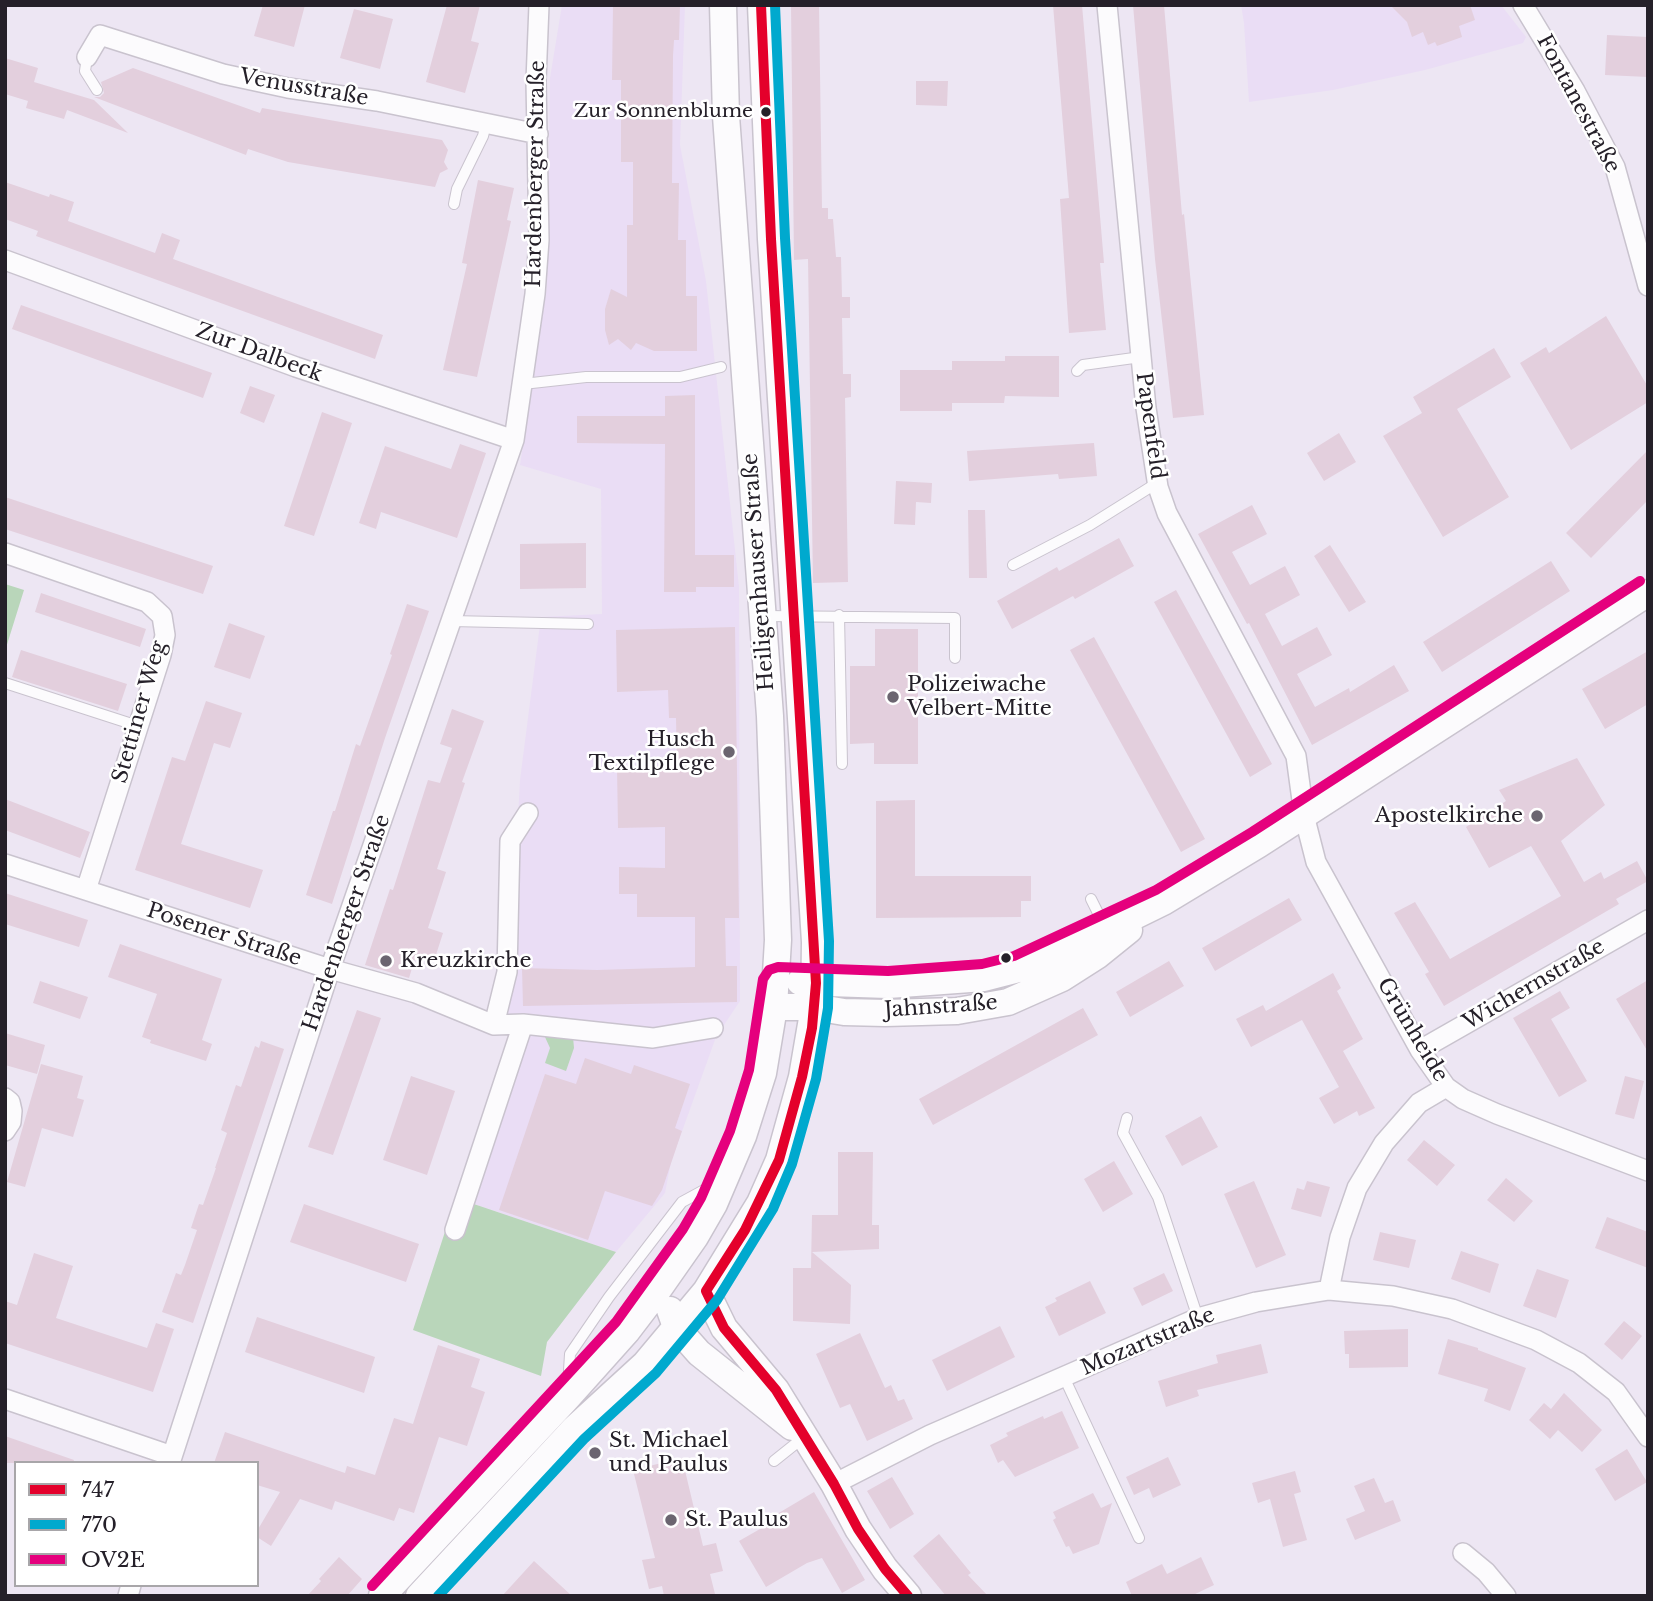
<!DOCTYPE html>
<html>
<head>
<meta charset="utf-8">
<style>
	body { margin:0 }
	#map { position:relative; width:1653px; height:1601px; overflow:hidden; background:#ede6f3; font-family:"Libre Baskerville",serif }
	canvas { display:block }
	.frame { position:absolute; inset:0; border:7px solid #252029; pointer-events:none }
	.legend { position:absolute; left:14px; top:1461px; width:245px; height:126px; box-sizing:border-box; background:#fff; border:2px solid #a8a6a9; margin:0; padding:9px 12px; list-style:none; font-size:21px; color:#252029 }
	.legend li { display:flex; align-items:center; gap:14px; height:35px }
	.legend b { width:35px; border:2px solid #a8a6a9 }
</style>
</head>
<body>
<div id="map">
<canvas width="1653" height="1601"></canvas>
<div class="frame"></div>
<ul class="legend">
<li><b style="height:9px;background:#e4002b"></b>747</li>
<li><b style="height:9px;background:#00a9ce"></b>770</li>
<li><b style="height:9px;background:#e5007d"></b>OV2E</li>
</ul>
</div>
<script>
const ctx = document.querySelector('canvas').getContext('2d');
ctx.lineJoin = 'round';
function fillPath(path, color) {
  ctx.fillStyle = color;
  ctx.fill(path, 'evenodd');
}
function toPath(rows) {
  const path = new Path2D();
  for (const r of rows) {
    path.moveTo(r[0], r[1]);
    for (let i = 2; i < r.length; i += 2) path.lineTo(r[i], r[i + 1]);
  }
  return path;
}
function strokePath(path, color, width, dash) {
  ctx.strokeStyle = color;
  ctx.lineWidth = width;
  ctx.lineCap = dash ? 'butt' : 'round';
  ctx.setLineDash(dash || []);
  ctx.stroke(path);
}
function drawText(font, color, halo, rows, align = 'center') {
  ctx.font = font + ' "Libre Baskerville",serif';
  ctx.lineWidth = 5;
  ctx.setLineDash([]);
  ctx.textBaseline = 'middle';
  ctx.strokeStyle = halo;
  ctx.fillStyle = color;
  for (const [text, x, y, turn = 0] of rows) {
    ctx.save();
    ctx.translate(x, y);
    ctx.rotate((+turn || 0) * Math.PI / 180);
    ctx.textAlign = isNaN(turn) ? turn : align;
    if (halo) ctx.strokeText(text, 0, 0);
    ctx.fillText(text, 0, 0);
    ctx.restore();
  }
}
fillPath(toPath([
	[562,5,685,5,680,145,706,281,739,587,740,1001,716,1037,671,1162,665,1193,616,1252,456,1198,520,1016,508,1015,520,780,541,617,602,614,601,489,520,465,547,286,550,78],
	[1241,5,1501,5,1526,37,1523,43,1425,70,1333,90,1249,102,1244,23]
]), '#eaddf5');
fillPath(toPath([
	[5,584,24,590,5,651],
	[554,1032,573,1037,574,1048,566,1071,545,1063,550,1048,545,1037],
	[456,1198,616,1252,547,1342,541,1376,413,1330]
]), '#b9d6ba');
fillPath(toPath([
	[263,5,305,5,294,47,254,36],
	[447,5,480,5,471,41,479,43,465,93,426,82],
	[613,5,680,5,679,40,674,40,673,56,672,183,679,183,678,240,686,240,686,296,697,296,697,351,654,351,636,343,631,350,618,339,609,345,605,330,605,309,611,289,627,297,627,225,633,225,633,162,621,162,621,80,612,80],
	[791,5,819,5,822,208,828,208,828,219,833,219,836,257,841,257,842,297,850,297,850,318,842,318,843,374,851,374,851,397,845,398,848,582,813,583,808,259,794,260],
	[1053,5,1082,5,1104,263,1100,263,1106,330,1069,333,1060,199,1069,198],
	[1133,5,1164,5,1182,215,1184,214,1204,415,1173,418,1155,259],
	[1390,5,1470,5,1475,20,1459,26,1462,37,1437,46,1435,42,1428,45,1423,32,1412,37,1407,22],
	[354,9,393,19,380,69,340,58],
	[1607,35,1648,37,1648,77,1605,75],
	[5,58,38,68,34,82,94,100,128,133,67,110,64,119,26,108,28,101,5,94],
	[133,68,260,113,262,108,442,140,448,150,444,162,448,169,440,173,435,187,288,162,248,149,246,155,94,97,100,97,104,93,101,82],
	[916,81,948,81,947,106,916,105],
	[478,180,514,188,507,220,511,221,477,377,443,370,467,264,462,263],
	[5,182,49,197,50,194,74,202,68,221,155,253,162,233,180,240,173,259,383,335,375,359,36,236,38,231,5,219],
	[21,305,212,373,203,398,12,329],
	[1606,316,1648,387,1648,402,1571,450,1520,363,1546,347,1549,353],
	[1494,348,1511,377,1457,409,1509,497,1443,537,1383,436,1422,413,1413,397],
	[1005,356,1059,356,1059,397,1005,396,1004,403,952,403,952,411,900,411,900,370,952,370,952,361,1005,361],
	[250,386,275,395,264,423,240,413],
	[695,395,695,555,734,555,734,587,696,587,696,592,664,592,665,444,577,443,577,416,665,416,665,396],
	[322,412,352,423,314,536,284,526],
	[1339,433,1356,462,1324,481,1307,453],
	[1094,443,1097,476,1059,479,1058,474,969,481,967,451],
	[460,444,486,453,457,538,381,512,376,529,359,523,385,446,451,469],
	[1648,450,1648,500,1591,558,1566,533],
	[896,481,932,483,931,503,916,502,915,525,894,524],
	[5,497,213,566,203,594,5,529],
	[1252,505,1267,534,1232,552,1250,585,1285,566,1300,595,1265,614,1282,646,1317,627,1332,655,1297,674,1315,707,1349,688,1350,692,1394,665,1409,691,1312,745,1249,623,1247,624,1198,534],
	[968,510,985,510,987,578,969,578],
	[1119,538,1134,566,1075,599,1073,596,1012,629,997,601,1057,567,1059,571],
	[586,543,586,588,520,589,520,544],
	[1330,545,1366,602,1349,612,1314,556],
	[1551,561,1570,591,1442,672,1423,642],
	[1176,590,1272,764,1250,777,1154,602],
	[41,593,146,629,140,647,35,612],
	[407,604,429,611,385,738,332,904,306,895,333,811,335,811,356,744,360,746,392,655,390,654],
	[229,623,265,636,250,679,214,667],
	[735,627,739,918,725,918,726,966,737,966,737,1002,523,1006,522,968,597,970,695,967,695,917,637,917,637,894,619,894,619,867,665,868,665,827,618,828,617,767,677,766,676,718,669,718,668,690,617,692,616,630],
	[875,629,918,629,918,764,874,764,874,743,850,744,850,666,875,666],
	[1094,637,1205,839,1181,852,1070,650],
	[21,650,127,684,118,711,12,677],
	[1648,651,1648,704,1605,729,1582,689],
	[206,701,242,713,230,748,214,743,181,844,263,870,250,908,135,870,172,757,185,761],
	[452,709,484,721,462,782,465,783,437,869,446,872,428,928,443,933,434,961,416,955,409,978,365,965,390,889,393,890,428,780,440,783,452,748,440,744],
	[1577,758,1605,805,1561,841,1584,882,1601,872,1604,879,1637,861,1648,881,1616,899,1619,904,1444,1006,1425,974,1429,972,1394,913,1415,902,1450,959,1561,896,1531,846,1489,868,1466,827,1506,801,1499,790],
	[5,799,90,832,80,858,5,830],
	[915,800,915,876,1031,876,1031,901,1021,901,1021,917,876,918,876,801],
	[5,893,88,920,79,947,5,924],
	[1289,898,1302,920,1215,971,1202,948],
	[120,944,222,979,202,1040,212,1044,206,1061,150,1043,151,1040,142,1037,157,994,108,977],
	[1169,961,1184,986,1130,1017,1116,992],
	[1333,973,1341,988,1337,991,1363,1039,1343,1051,1375,1108,1359,1116,1357,1111,1334,1124,1319,1098,1339,1087,1302,1020,1251,1047,1236,1019,1263,1005,1266,1011],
	[1648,980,1648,1052,1616,999],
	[40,981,88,997,80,1019,33,1003],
	[1560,991,1570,1008,1551,1019,1587,1081,1559,1097,1513,1018],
	[1083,1008,1098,1035,933,1125,919,1099],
	[357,1010,381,1018,333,1155,308,1147],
	[5,1033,45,1045,37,1074,5,1065],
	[261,1041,284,1049,193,1323,162,1312,176,1273,181,1275,185,1265,197,1230,191,1228,199,1204,203,1205,216,1168,215,1168,227,1133,221,1130,236,1085,241,1087,255,1046,259,1048],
	[585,1058,631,1074,634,1065,690,1084,675,1128,682,1131,662,1190,652,1206,605,1191,588,1240,499,1210,545,1074,576,1084],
	[41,1064,83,1076,77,1098,84,1100,73,1137,42,1128,25,1187,7,1182],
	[411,1076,455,1091,427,1175,383,1160],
	[1625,1076,1644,1081,1634,1119,1615,1114],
	[1201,1116,1218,1147,1182,1166,1165,1136],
	[1424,1140,1455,1165,1437,1186,1407,1160],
	[838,1152,873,1152,872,1225,879,1225,879,1249,812,1252,851,1285,850,1324,793,1321,793,1268,811,1268,812,1215,838,1215],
	[1114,1161,1133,1194,1103,1212,1084,1179],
	[1506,1178,1533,1201,1514,1222,1487,1200],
	[1254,1181,1286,1255,1256,1268,1224,1194],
	[1307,1181,1330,1187,1321,1217,1291,1209,1297,1188,1304,1190],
	[304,1204,419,1244,406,1282,290,1242],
	[1607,1217,1648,1232,1648,1268,1595,1248],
	[1380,1232,1416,1240,1409,1268,1373,1260],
	[1461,1251,1499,1264,1490,1293,1451,1279],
	[34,1253,73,1266,56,1318,147,1348,156,1323,174,1329,153,1392,5,1343,5,1301,17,1305],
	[1537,1269,1569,1280,1556,1318,1523,1306],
	[1164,1273,1173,1291,1142,1306,1133,1288],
	[1090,1281,1106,1313,1059,1336,1045,1307,1057,1301,1055,1298],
	[257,1317,375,1357,364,1393,245,1352],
	[1624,1321,1642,1336,1622,1360,1604,1344],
	[1000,1326,1015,1357,947,1391,932,1360],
	[1408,1329,1408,1367,1349,1368,1349,1354,1345,1354,1344,1331],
	[860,1333,885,1388,891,1385,898,1401,904,1399,913,1419,867,1441,850,1404,840,1408,816,1354],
	[1448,1339,1478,1348,1478,1350,1526,1368,1510,1411,1484,1401,1488,1389,1438,1374],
	[1261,1344,1268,1373,1197,1390,1199,1396,1166,1407,1158,1381,1218,1363,1216,1355],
	[438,1345,480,1359,471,1387,485,1392,467,1446,439,1437,414,1513,399,1508,394,1521,335,1501,332,1510,300,1499,271,1546,257,1537,257,1531,280,1492,257,1485,257,1463,214,1463,225,1432,345,1473,347,1466,375,1475,394,1418,413,1424],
	[1564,1393,1602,1430,1582,1452,1558,1430,1550,1439,1529,1420,1544,1403,1551,1409],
	[1062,1411,1079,1448,1015,1477,1003,1460,998,1463,990,1445,1008,1436,1006,1433,1043,1416,1044,1419],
	[5,1436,74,1460,73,1463,5,1463],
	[1627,1449,1647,1482,1615,1501,1595,1469],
	[1168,1457,1181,1485,1153,1498,1149,1488,1134,1495,1126,1477],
	[682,1458,703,1546,716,1543,723,1571,710,1574,715,1594,705,1596,664,1596,662,1586,649,1589,642,1560,655,1558,633,1470],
	[1295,1471,1301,1492,1294,1494,1307,1540,1283,1547,1270,1499,1258,1503,1252,1483],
	[892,1477,914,1514,890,1529,867,1491],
	[1374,1478,1385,1503,1393,1500,1401,1521,1355,1540,1346,1519,1365,1511,1354,1486],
	[814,1492,865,1580,842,1593,822,1558,807,1563,766,1587,739,1541,774,1521,772,1517],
	[1093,1493,1101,1508,1112,1503,1099,1544,1073,1554,1069,1546,1066,1547,1053,1520,1056,1518,1053,1512],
	[939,1534,971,1573,968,1575,988,1596,946,1596,913,1556],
	[339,1557,362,1579,347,1596,307,1596,321,1581,319,1579],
	[1201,1557,1214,1585,1191,1596,1132,1596,1126,1582,1162,1564,1167,1574],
	[534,1561,572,1596,502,1596]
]), '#e3cfdd');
const lane = toPath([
	[87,57,85,71,97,90],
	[454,204,457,189,483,136,486,124],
	[1077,371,1083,365,1141,357],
	[523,384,586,377,680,377,721,367],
	[1013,565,1090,525,1157,483],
	[839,615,842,764],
	[765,616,955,618,955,658],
	[451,621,588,624],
	[5,683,138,726],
	[1091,899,1098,913,1102,932],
	[1127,1118,1123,1133,1158,1197,1198,1318],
	[1064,1377,1139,1538],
	[568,1387,570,1354,609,1297,682,1202,717,1183],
	[774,1461,804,1437]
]);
const street = toPath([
	[1107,5,1146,408,1158,487,1167,513,1296,756,1304,815,1316,862,1420,1050,1446,1087,1463,1099,1497,1114,1648,1171],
	[1523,5,1575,91,1615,167,1648,286],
	[87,57,100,35,223,74,288,88,377,101,538,134],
	[5,260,296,367,514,440],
	[5,553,147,602,162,616,165,635,161,655,86,890],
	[5,864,330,969,416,993,494,1025,523,1024,653,1038,713,1028],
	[494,1025,507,972,510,841,528,813],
	[1420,1050,1648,920],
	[5,1098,10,1102,12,1111,11,1122,5,1131],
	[455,1230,523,1024],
	[1329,1290,1340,1237,1357,1188,1384,1143,1419,1103,1446,1087],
	[5,1399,172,1456],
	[170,1463,330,969,514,440,535,294,539,240,536,81,539,5],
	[834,1484,930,1435,1198,1318,1256,1302,1329,1290,1393,1296,1452,1309,1536,1340,1579,1363,1616,1392,1648,1437],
	[1463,1553,1486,1572,1506,1596],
	[128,1596,131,1585]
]);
const secondary = toPath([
	[800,982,888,985,984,978,1019,969,1102,932,1163,902,1259,844,1648,593],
	[774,1007,814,1007,844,1012,885,1013,957,1011,1008,1002,1062,978,1098,955,1129,930],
	[706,1291,724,1328,776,1390,834,1484,858,1529,885,1569,908,1596],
	[670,1310,676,1327,699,1353,792,1427],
	[382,1596,567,1398,627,1331,653,1297,695,1237,714,1204,743,1136,763,1073,774,1007,778,940,770,716,726,116,723,5],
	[419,1596,574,1429,645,1364,706,1291,760,1203,779,1160,802,1077,814,1007,815,942,771,239,761,5]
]);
strokePath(lane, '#c9c3ce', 12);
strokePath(street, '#c9c3ce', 22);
strokePath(secondary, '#c9c3ce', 29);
strokePath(lane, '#fcfbfd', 10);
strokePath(street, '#fcfbfd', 19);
strokePath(secondary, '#fcfbfd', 26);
strokePath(toPath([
	[761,5,771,239,816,983,812,1028,802,1077,779,1160,745,1230,706,1291,724,1328,776,1390,834,1484,858,1529,885,1569,908,1596]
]), '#e4002b', 10);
strokePath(toPath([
	[438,1596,584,1439,656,1373,717,1300,773,1209,792,1164,816,1079,828,1008,829,941,785,238,775,5]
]), '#00a9ce', 10);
strokePath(toPath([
	[372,1586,616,1322,683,1229,701,1198,730,1131,749,1070,763,979,769,970,778,967,888,971,982,964,1014,956,1156,890,1252,832,1640,581]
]), '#e5007d', 10);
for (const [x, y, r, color] of [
	[766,112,6,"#252029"],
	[893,697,7,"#6b6570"],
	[729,752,7,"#6b6570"],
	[1537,816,7,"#6b6570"],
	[1006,958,6,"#252029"],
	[386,961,7,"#6b6570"],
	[595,1453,7,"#6b6570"],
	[671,1520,7,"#6b6570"]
]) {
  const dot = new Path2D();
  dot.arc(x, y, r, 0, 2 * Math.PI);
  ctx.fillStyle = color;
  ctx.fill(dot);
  strokePath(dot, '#fff', 2.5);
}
drawText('19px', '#252029', '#fff', [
	["Zur Sonnenblume",753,112]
], 'right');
drawText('21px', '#252029', '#fff', [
	["Venusstraße",304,88,10],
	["Fontanestraße",1578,104,62],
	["Hardenberger Straße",536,174,-89],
	["Zur Dalbeck",259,353,20],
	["Papenfeld",1150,426,82],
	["Heiligenhauser Straße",759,572,-94],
	["Stettiner Weg",140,712,-74],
	["Hardenberger Straße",347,923,-71],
	["Posener Straße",224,935,18],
	["Wichernstraße",1534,985,-30],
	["Jahnstraße",941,1007,-4],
	["Grünheide",1412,1030,59],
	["Mozartstraße",1148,1342,-23]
]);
drawText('21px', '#252029', '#fff', [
	["Polizeiwache",907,685],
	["Velbert-Mitte",907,709],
	["Husch",715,740,"right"],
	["Textilpflege",715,764,"right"],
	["Apostelkirche",1523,816,"right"],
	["Kreuzkirche",400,961],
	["St. Michael",609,1441],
	["und Paulus",609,1465],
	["St. Paulus",685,1520]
], 'left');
</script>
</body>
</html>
